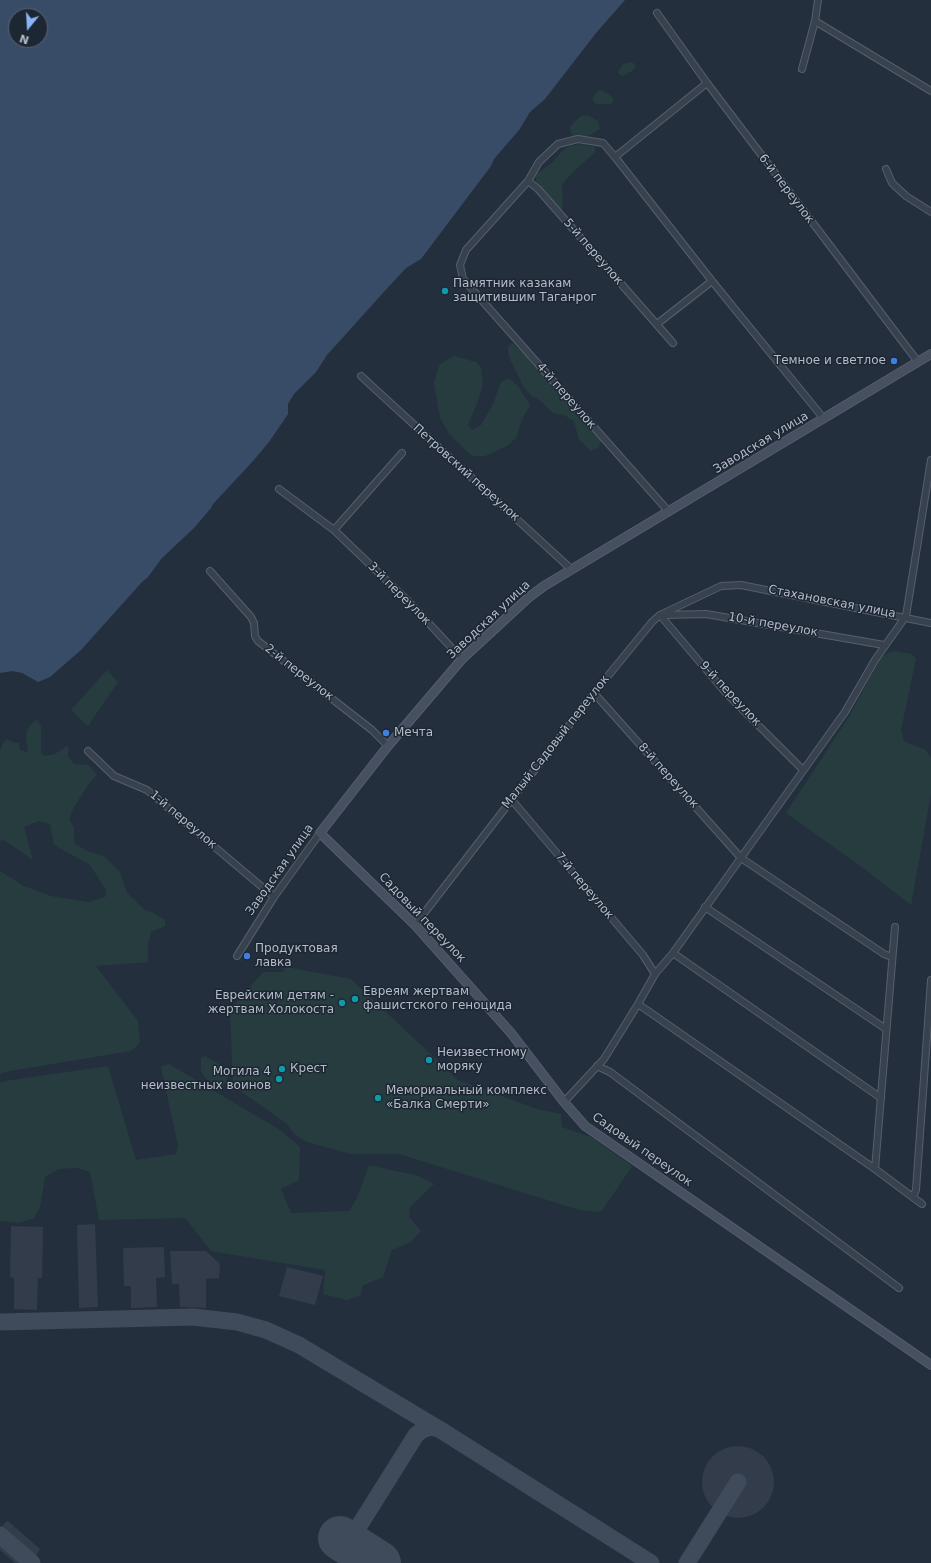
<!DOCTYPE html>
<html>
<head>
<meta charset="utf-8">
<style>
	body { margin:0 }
	#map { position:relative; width:931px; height:1563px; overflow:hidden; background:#242f3e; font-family:"DejaVu Sans",sans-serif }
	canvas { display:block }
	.north { position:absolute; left:8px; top:8px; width:40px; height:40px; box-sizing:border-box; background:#1d2633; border:1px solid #59626f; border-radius:50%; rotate:198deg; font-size:11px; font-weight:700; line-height:16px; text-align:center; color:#b4bcc9 }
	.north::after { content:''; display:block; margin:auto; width:14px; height:18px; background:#8ab4f8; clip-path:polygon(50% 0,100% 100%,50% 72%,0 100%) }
</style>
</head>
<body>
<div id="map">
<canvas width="931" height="1563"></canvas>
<div class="north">N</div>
</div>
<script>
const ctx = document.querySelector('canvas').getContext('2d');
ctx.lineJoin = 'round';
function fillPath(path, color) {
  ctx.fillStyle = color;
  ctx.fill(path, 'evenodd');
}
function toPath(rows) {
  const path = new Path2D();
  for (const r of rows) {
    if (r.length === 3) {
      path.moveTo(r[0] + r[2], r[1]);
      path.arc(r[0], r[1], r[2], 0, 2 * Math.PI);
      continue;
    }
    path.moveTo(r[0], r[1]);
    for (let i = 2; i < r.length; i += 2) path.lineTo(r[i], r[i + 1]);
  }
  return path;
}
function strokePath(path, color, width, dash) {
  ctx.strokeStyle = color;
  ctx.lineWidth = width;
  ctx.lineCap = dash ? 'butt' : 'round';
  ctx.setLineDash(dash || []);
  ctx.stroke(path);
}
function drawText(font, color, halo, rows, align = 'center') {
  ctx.font = font + ' "DejaVu Sans",sans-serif';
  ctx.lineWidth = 3;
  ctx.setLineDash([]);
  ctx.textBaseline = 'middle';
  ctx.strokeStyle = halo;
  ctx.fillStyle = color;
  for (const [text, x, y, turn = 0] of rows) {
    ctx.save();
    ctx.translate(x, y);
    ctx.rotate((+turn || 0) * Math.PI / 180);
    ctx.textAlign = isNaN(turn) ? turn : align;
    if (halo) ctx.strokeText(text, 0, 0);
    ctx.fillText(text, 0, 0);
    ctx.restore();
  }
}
fillPath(toPath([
	[95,1224,98,1307,79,1308,77,1225],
	[11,1226,43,1227,42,1278,38,1278,37,1310,14,1309,14,1278,10,1277],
	[164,1247,165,1277,156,1278,157,1307,131,1308,131,1286,124,1286,123,1248],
	[170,1251,206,1251,220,1264,219,1278,206,1279,206,1308,180,1307,179,1284,172,1284],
	[287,1267,323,1276,315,1305,279,1296],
	[738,1482,36],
	[7,1521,9,1522,40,1549,38,1553,30,1563,15,1563,0,1550,0,1528]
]), '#323c4b');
fillPath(toPath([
	[632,62,636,66,632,71,623,76,618,74,619,70,623,64],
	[602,90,611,96,614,100,611,104,596,104,592,100,597,91],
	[587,115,598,121,600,129,592,134,583,138,573,138,570,128,573,123,581,116],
	[581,144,595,147,595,152,569,176,562,185,563,204,561,212,538,189,535,175,553,162,563,150,569,146],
	[512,343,522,351,532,364,550,382,582,420,601,440,599,447,591,451,579,440,574,421,564,415,553,413,537,398,532,397,523,386,509,357,508,347],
	[454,356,476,362,481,368,483,384,478,401,468,425,472,430,481,425,493,404,501,382,509,378,518,386,530,405,522,420,516,438,507,446,485,456,472,456,450,435,440,418,434,383,439,365],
	[893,651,912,654,916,659,901,730,904,741,926,750,931,758,931,794,911,905,863,868,786,813,850,715,881,657],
	[107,670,118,682,88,726,71,710],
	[37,720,41,726,41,753,45,756,55,754,67,746,69,749,68,756,74,764,89,765,97,775,90,782,74,807,69,819,74,828,74,843,87,851,104,856,120,872,127,893,145,910,152,912,165,920,165,926,151,932,148,944,148,962,96,966,138,1021,140,1042,136,1047,131,1051,4,1072,0,1074,0,871,24,886,51,896,88,902,105,897,106,890,90,865,54,845,50,824,39,821,24,827,33,860,4,840,0,841,0,751,4,741,7,739,14,743,19,743,20,750,26,752,28,751,26,738,27,730,32,723],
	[286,967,351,979,458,1080,537,1109,561,1114,562,1127,593,1138,632,1166,631,1168,601,1212,587,1211,576,1209,399,1154,351,1154,307,1142,294,1134,287,1124,280,1119,233,1086,230,1010,263,972,283,972],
	[205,1056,226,1068,228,1075,227,1081,222,1087,207,1080,201,1071,201,1058],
	[169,1064,280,1130,300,1147,299,1180,281,1189,291,1213,349,1211,357,1198,369,1165,419,1176,434,1184,410,1207,409,1217,421,1231,411,1242,392,1250,383,1277,362,1286,361,1295,347,1300,323,1294,325,1270,211,1251,185,1218,99,1220,90,1172,77,1168,59,1169,45,1177,40,1208,34,1218,19,1223,0,1221,0,1083,4,1081,108,1066,136,1160,176,1154,178,1146,161,1067]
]), '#263c3f');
fillPath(toPath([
	[0,0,625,0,596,33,545,99,530,112,519,130,494,159,491,166,421,259,406,268,382,294,327,355,316,372,294,394,288,404,288,414,269,442,253,461,213,504,211,508,194,528,162,558,148,577,142,582,81,650,50,677,38,682,22,673,12,671,0,673],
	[16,16,40,16,40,40,16,40]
]), '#394c67');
strokePath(toPath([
	[0,1322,193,1317,237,1322,266,1330,299,1345,439,1429,651,1563],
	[0,1535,32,1563],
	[365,1554,356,1543,355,1538,359,1526,416,1435,422,1430,430,1427,439,1429],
	[687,1563,738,1482]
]), '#3f4a5a', 17);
strokePath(toPath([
	[340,1538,379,1563]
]), '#3f4a5a', 44);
const street = toPath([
	[657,13,707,83,918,362],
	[815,21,931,91],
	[802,69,815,21,818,0],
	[615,157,707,83],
	[886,169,892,183,906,196,931,212],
	[528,181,538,189,673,343],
	[657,324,712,281],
	[361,376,571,569],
	[279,489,334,530,409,602,462,659],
	[669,512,463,279,460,265,466,250,528,181,539,162,558,144,578,139,603,143,615,157,712,281,824,419],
	[334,530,402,453],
	[210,571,251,617,254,623,255,636,258,641,372,730,388,746],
	[660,615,726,693,803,770],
	[664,615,706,614,884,645],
	[594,693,741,858,884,954,892,957],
	[88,751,114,776,147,790,274,897],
	[511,799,643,955,655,974],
	[705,907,886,1029],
	[415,925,594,693,652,622,660,615,721,586,741,585,931,623],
	[673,953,881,1098],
	[237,956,274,897,320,833],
	[638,1004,875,1169,922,1204],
	[597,1066,610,1072,899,1288],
	[564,1102,604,1059,638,1004,655,974,673,953,845,712,875,660,906,616,931,460],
	[875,1169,895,927],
	[913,1197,916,1190,931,980]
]);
const secondary = toPath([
	[931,354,544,586,528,598,462,659,388,746,320,833,415,925,511,1033,564,1102,585,1126,931,1365]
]);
strokePath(street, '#565f6c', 8);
strokePath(secondary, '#565f6c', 10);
strokePath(street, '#38414e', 6);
strokePath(secondary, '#465061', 8);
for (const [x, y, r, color] of [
	[445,291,4,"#0f9aa8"],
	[894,361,4,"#3f7fe0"],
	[386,733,4,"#3f7fe0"],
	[247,956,4,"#3f7fe0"],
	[355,999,4,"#0f9aa8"],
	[342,1003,4,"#0f9aa8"],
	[429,1060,4,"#0f9aa8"],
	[282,1069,4,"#0f9aa8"],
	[279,1079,4,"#0f9aa8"],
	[378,1098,4,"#0f9aa8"]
]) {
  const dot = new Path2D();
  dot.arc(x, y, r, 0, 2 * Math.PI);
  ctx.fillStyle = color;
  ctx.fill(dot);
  strokePath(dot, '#1d2633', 1.5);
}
drawText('12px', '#b4bcc9', '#1d2633', [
	["6-й переулок",786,189,53],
	["5-й переулок",593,252,49],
	["4-й переулок",566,396,49],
	["Заводская улица",761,443,-31],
	["Петровский переулок",466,473,42],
	["3-й переулок",399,594,45],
	["Стахановская улица",832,602,11],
	["Заводская улица",489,620,-43],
	["10-й переулок",773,625,10],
	["2-й переулок",299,673,38],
	["9-й переулок",730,694,47],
	["Малый Садовый переулок",556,742,-52],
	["8-й переулок",668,776,48],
	["1-й переулок",183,820,40],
	["Заводская улица",280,870,-55],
	["7-й переулок",584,886,50],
	["Садовый переулок",422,918,46],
	["Садовый переулок",642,1150,35]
]);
drawText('12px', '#b4bcc9', '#1d2633', [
	["Памятник казакам",453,284],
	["защитившим Таганрог",453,298],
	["Темное и светлое",886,361,"right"],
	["Мечта",394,733],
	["Продуктовая",255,949],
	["лавка",255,963],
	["Евреям жертвам",363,992],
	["фашистского геноцида",363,1006],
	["Еврейским детям -",334,996,"right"],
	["жертвам Холокоста",334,1010,"right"],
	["Неизвестному",437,1053],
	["моряку",437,1067],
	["Крест",290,1069],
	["Могила 4",271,1072,"right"],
	["неизвестных воинов",271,1086,"right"],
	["Мемориальный комплекс",386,1091],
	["«Балка Смерти»",386,1105]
], 'left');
</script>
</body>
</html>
